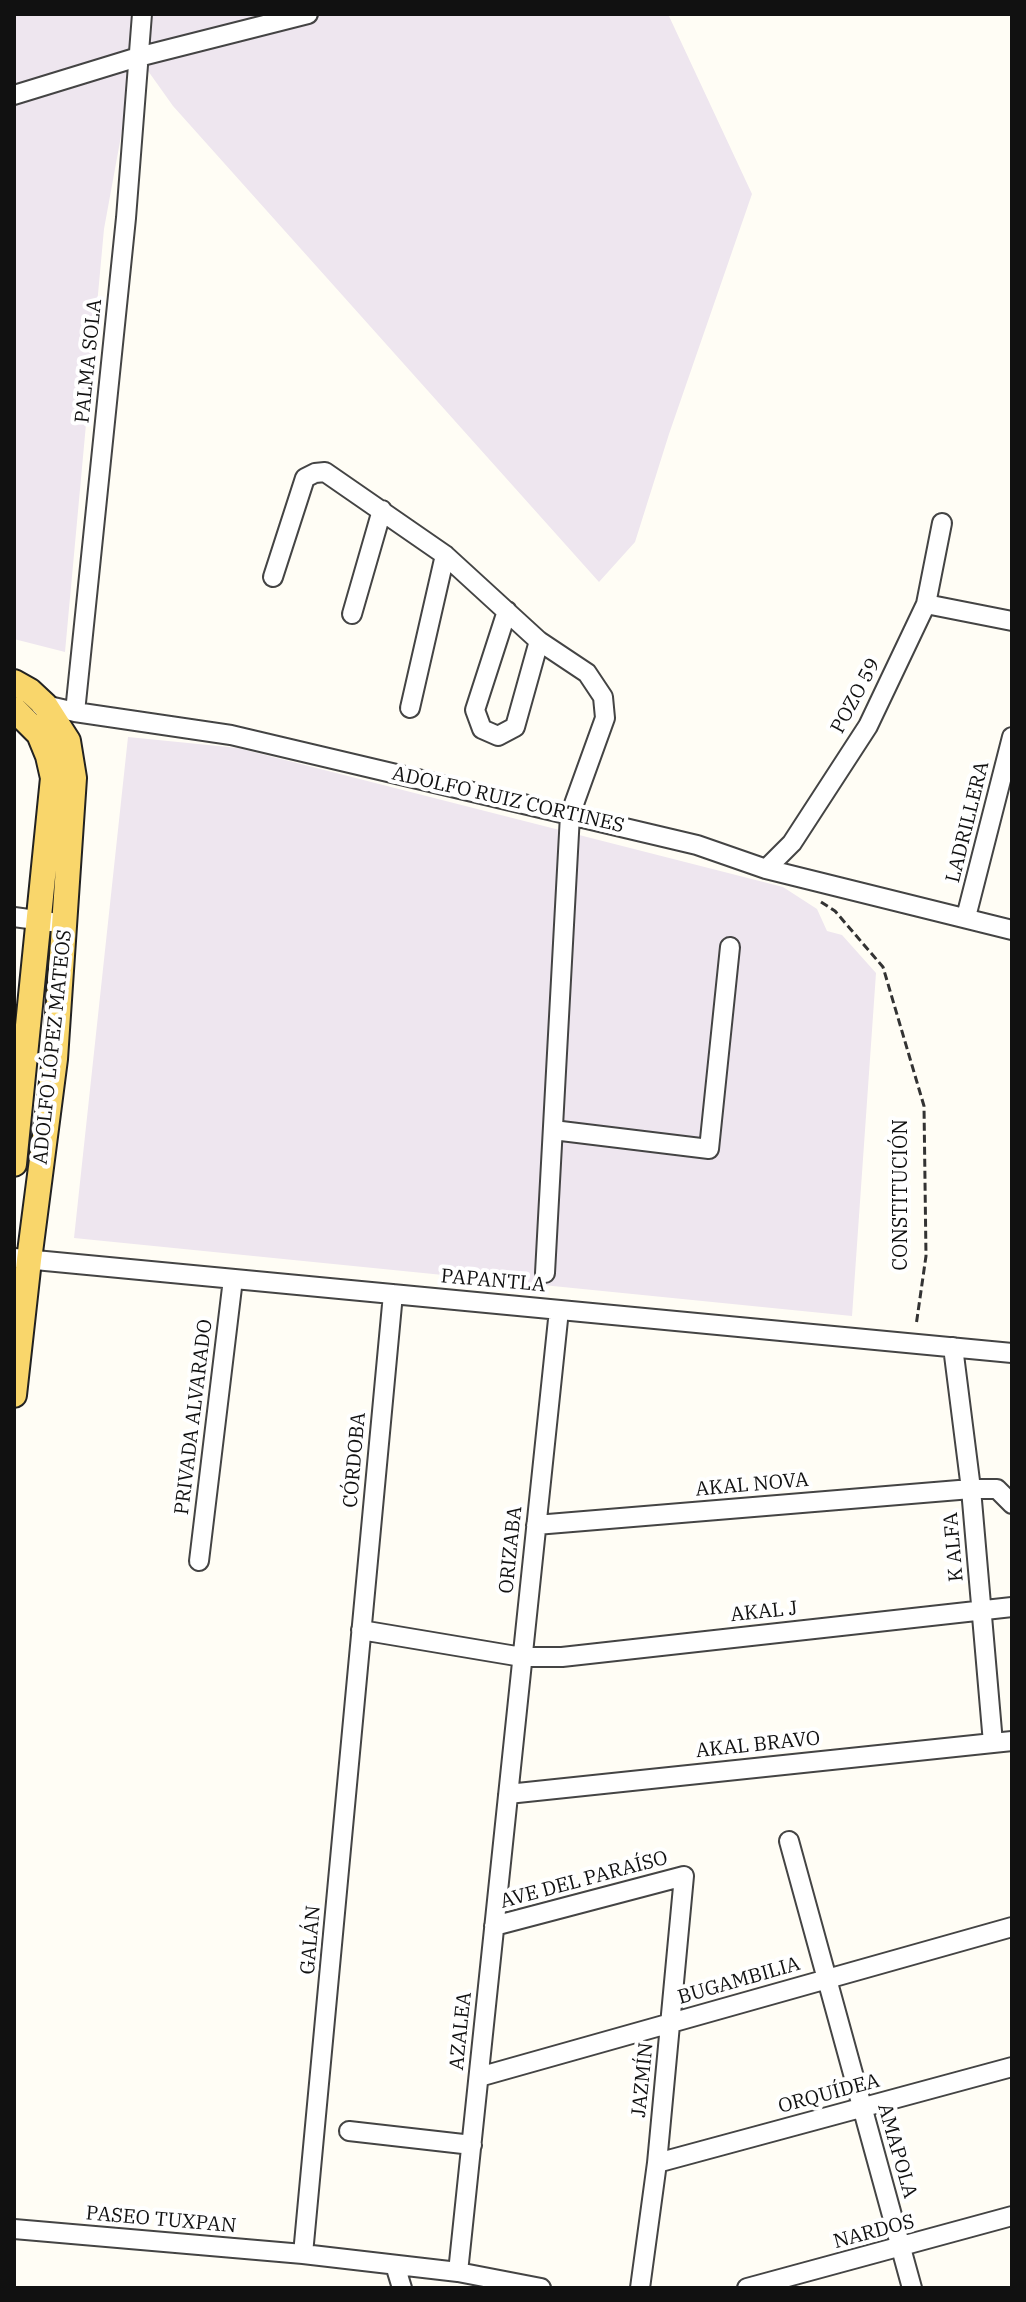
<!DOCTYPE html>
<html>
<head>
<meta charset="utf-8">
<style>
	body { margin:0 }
	#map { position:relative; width:1026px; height:2302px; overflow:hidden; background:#fffdf5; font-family:"IBM Plex Serif",serif }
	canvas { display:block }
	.frame { position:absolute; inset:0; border:16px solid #111; pointer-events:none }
</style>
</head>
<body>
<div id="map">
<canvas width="1026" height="2302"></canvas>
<div class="frame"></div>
</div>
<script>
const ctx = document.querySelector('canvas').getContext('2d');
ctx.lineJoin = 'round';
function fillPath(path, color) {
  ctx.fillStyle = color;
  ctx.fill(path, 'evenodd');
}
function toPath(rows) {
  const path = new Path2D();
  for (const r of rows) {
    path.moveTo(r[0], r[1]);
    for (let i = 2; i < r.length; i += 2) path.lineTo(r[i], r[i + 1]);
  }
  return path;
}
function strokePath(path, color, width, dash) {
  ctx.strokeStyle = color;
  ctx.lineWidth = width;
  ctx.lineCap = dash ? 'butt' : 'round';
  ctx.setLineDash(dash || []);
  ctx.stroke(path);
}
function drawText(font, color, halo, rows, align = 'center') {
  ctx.font = font + ' "IBM Plex Serif",serif';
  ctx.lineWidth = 8;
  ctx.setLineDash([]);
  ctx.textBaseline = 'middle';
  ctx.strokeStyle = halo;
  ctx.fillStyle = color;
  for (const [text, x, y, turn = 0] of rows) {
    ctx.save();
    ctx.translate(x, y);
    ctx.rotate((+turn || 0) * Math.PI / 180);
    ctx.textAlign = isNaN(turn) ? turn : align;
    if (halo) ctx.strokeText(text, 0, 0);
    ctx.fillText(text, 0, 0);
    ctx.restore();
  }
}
fillPath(toPath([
	[14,14,668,14,752,194,669,434,635,542,599,582,173,106,136,54,104,229,65,652,14,639],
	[128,737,238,748,783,887,817,909,827,931,842,935,876,973,852,1316,74,1238]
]), '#eee6ef');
const minor = toPath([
	[14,95,138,57,308,14],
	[273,577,305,478,315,473,325,472,445,555,539,641,587,673,603,697,605,718,570,815,545,1273],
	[926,604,1012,621],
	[507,611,475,710,482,729,498,736,515,727,539,641],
	[352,614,382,510],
	[41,706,45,705,75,712,231,735,697,845,766,869,1012,930],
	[410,708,445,555],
	[75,712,126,218,142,14],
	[766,869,792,843,868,726,926,604,942,523],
	[14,917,51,922],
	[966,917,1012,737],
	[553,1130,709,1149,730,947],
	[14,1258,1012,1353],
	[953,1347,971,1489,993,1743],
	[536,1525,971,1489,997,1489,1012,1504],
	[199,1561,233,1279],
	[361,1630,522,1657,562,1657,1012,1607],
	[508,1794,1012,1741],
	[789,1841,912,2288],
	[494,1926,684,1876,657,2163,640,2288],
	[479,2077,1012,1927],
	[349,2131,472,2145],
	[657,2163,1012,2067],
	[14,2229,303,2254,458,2272,541,2288],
	[303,2254,393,1294],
	[395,2265,402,2288],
	[458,2272,559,1310],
	[747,2288,1012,2216]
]);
const major = toPath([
	[14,682,30,691,45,705,68,741,74,778,55,1059,29,1260,14,1395],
	[14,709,39,734,48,756,53,778,14,1164]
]);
strokePath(minor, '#444', 22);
strokePath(major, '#222', 28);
strokePath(toPath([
	[821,902,835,911,883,967,924,1106,926,1256,916,1326]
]), '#333', 3, [8, 4]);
strokePath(minor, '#fff', 18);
strokePath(major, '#f9d66b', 24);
drawText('20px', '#111', '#fff', [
	["PALMA SOLA",89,361,-84],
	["POZO 59",856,696,-62],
	["ADOLFO RUIZ CORTINES",508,800,13],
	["LADRILLERA",968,822,-76],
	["ADOLFO LÓPEZ MATEOS",53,1047,-84],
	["CONSTITUCIÓN",901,1195,-90],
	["PAPANTLA",493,1281,5],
	["PRIVADA ALVARADO",194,1417,-83],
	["CÓRDOBA",355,1460,-85],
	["AKAL NOVA",752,1485,-5],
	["K ALFA",954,1547,-95],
	["ORIZABA",511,1550,-84],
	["AKAL J",764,1612,-6],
	["AKAL BRAVO",758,1745,-6],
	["AVE DEL PARAÍSO",584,1880,-15],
	["GALÁN",311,1940,-85],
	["BUGAMBILIA",739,1981,-16],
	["AZALEA",461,2031,-84],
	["JAZMÍN",643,2080,-84],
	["ORQUÍDEA",829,2094,-15],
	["AMAPOLA",897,2151,74],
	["PASEO TUXPAN",161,2220,5],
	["NARDOS",874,2232,-15]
]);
</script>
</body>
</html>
